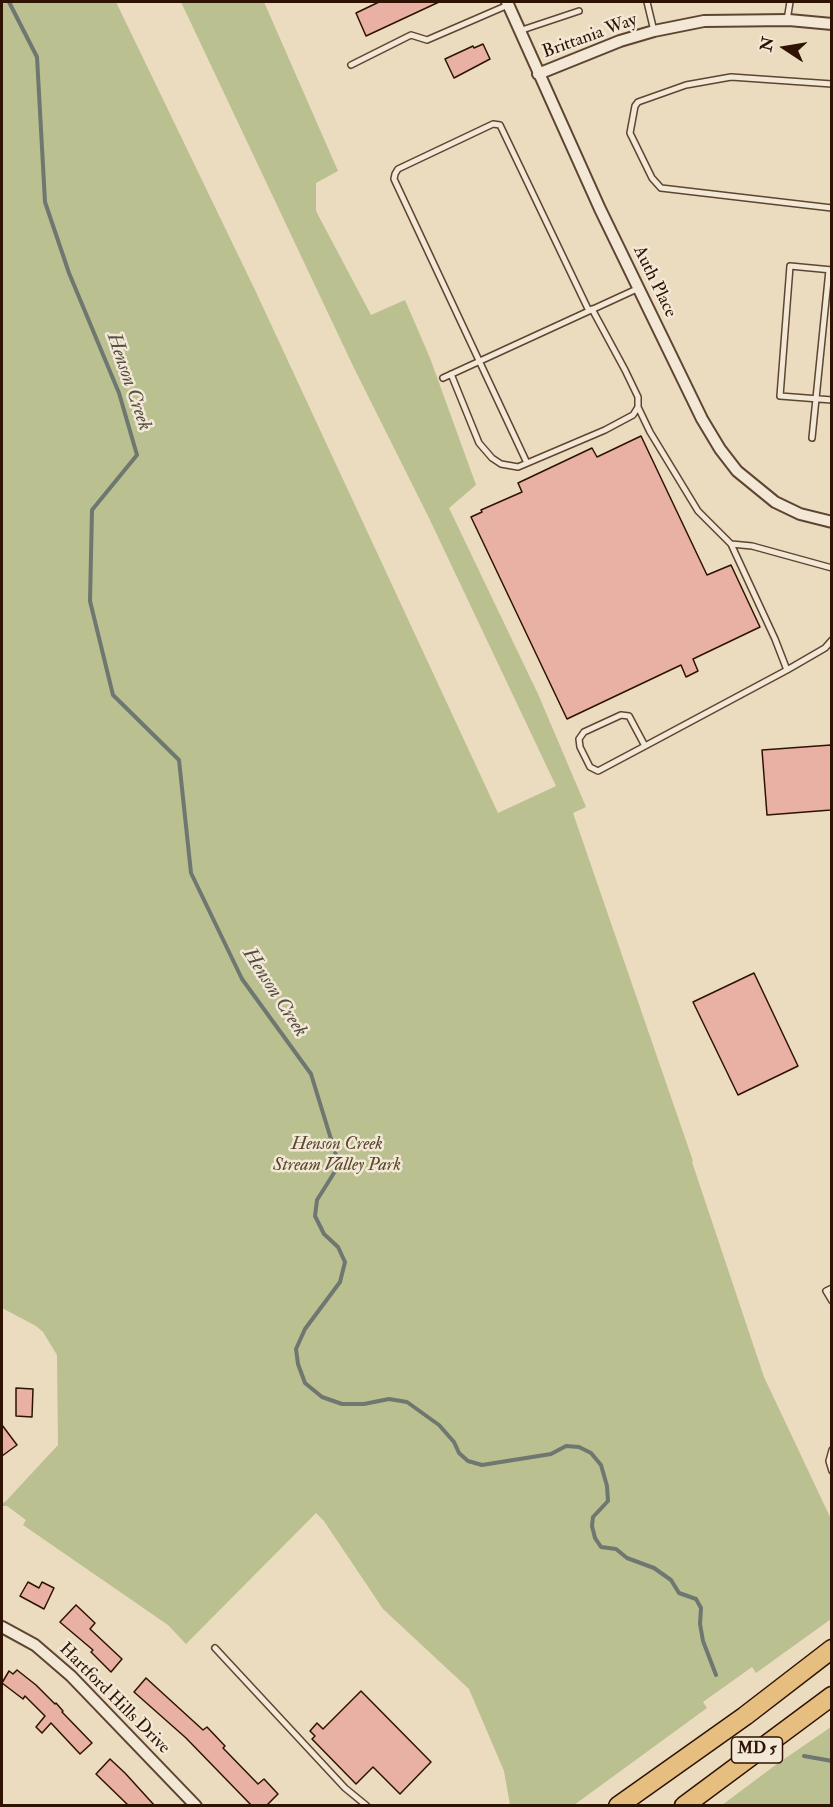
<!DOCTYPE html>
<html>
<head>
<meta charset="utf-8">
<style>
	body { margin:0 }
	#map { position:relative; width:833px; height:1807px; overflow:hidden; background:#ebdbbf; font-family:"IM FELL Double Pica",serif }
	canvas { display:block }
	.frame { position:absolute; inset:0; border:3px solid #2e1303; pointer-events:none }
	.north { position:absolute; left:755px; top:18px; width:60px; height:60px; -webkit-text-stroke:4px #f2e8d5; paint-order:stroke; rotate:282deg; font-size:16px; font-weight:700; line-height:24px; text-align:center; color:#2e1303 }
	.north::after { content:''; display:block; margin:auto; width:21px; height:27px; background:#2e1303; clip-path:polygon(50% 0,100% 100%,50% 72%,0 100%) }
</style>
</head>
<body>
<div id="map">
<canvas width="833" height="1807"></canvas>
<div class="frame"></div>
<div class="north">N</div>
</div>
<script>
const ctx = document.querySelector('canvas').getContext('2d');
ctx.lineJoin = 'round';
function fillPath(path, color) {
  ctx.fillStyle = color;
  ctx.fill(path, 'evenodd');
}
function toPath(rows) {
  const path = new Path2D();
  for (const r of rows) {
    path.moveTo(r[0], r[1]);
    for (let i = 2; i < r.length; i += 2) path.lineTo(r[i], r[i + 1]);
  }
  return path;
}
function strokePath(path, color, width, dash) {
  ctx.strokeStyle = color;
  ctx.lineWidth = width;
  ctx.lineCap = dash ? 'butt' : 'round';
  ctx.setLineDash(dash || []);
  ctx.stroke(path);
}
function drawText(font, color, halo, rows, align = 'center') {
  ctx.font = font + ' "IM FELL Double Pica",serif';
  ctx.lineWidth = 5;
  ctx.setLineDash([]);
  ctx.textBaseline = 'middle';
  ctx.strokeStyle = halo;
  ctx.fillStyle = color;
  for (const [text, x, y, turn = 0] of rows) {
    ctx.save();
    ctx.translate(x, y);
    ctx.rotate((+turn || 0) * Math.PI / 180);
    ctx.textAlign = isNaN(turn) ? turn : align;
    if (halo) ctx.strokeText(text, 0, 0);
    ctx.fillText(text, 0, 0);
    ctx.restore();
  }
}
fillPath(toPath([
	[2,2,116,2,255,290,498,813,556,786,429,518,354,368,181,2,264,2,338,171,316,183,316,211,371,315,405,300,430,358,476,485,449,508,538,694,586,807,573,813,693,1161,692,1162,764,1377,831,1519,831,1619,756,1673,752,1667,703,1702,707,1708,574,1805,510,1805,504,1771,469,1689,383,1609,324,1521,316,1513,186,1644,168,1625,23,1525,26,1520,7,1506,2,1506,2,1504,7,1500,58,1445,57,1355,43,1332,36,1326,2,1308],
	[831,1727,831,1805,722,1805,777,1764]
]), '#bac090');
strokePath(toPath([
	[9,2,37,57,45,202,69,273,119,393,137,455,92,510,90,601,113,695,179,760,191,873,242,979,311,1074,339,1165,317,1200,315,1216,324,1234,338,1247,345,1262,340,1282,305,1329,296,1349,298,1364,305,1383,322,1397,342,1404,364,1404,389,1399,407,1402,439,1425,454,1442,459,1453,468,1461,482,1465,551,1454,566,1446,579,1447,591,1453,601,1465,607,1486,608,1501,593,1517,592,1526,595,1538,601,1547,616,1549,627,1558,654,1568,671,1580,679,1593,696,1599,701,1608,700,1624,703,1641,716,1675],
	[804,1756,832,1761]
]), '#6f7771', 4);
const building = toPath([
	[379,2,439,2,366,36,356,13,379,2],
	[483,44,490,59,454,78,445,59,473,46,474,48,483,44],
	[641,436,707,575,731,565,760,627,693,659,698,671,686,677,681,665,567,719,471,517,482,512,481,510,522,492,518,483,592,448,597,457,641,436],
	[831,745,831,810,767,815,762,750,831,745],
	[754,973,798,1066,738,1095,693,1002,754,973],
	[16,1388,33,1389,32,1417,16,1416,16,1388],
	[2,1425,17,1445,2,1456,2,1425],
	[28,1582,39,1588,42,1582,54,1588,44,1609,20,1596,28,1582],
	[76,1605,95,1623,90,1629,122,1659,111,1672,91,1652,93,1650,61,1623,60,1622,76,1605],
	[17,1670,36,1685,55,1704,56,1703,63,1711,62,1712,92,1743,80,1754,51,1723,42,1733,36,1727,45,1716,25,1696,23,1699,2,1683,9,1671,13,1674,17,1670],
	[146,1678,203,1730,207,1727,225,1746,223,1748,258,1784,264,1779,278,1794,266,1806,252,1806,186,1738,134,1692,146,1678],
	[361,1691,431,1762,400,1794,373,1767,356,1784,312,1739,315,1736,310,1731,317,1723,323,1729,361,1691],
	[110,1759,125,1773,155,1806,129,1806,96,1774,110,1759]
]);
fillPath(building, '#e8b1a3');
strokePath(building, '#2e1303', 1.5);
const service = toPath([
	[647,2,654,31],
	[787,20,790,2],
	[519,31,579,11],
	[351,65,411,35,427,40,508,5],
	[832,84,731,77,686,85,638,102,635,106,630,133,652,178,661,188,832,208],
	[832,270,790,266,780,396,832,400],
	[451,374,479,443,492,458,501,464,518,467,605,430,633,415,638,407,638,397,625,370,592,309],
	[443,378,639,288],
	[638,407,650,432,698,511,731,544,775,639,787,670,645,746,598,771,590,767,580,747,579,739,584,732,621,715,629,716,645,746],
	[812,438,829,270],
	[527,463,394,179,395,174,398,169,493,124,500,125,589,311],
	[731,544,752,546,832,568],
	[787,670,825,648,832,640],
	[832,1288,826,1291,832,1301],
	[832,1450,829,1461,832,1471],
	[215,1648,345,1788,367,1806]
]);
const minor = toPath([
	[507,2,600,209,702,419,720,449,737,471,775,502,800,514,832,522],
	[538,74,620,41,654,31,704,21,789,20,832,24],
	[2,1627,35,1645,71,1676,196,1806]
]);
const trunk = toPath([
	[618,1806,745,1716,832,1649],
	[684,1806,832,1696]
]);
strokePath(service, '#5d4532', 8);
strokePath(minor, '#5d4532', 14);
strokePath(trunk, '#2e1303', 21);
strokePath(service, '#f2e8d5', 5);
strokePath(minor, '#f2e8d5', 10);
strokePath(trunk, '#e6be80', 18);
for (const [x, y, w] of [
	[757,1750,51]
]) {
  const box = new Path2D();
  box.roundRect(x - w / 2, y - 13, w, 26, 4.5);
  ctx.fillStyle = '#f2e8d5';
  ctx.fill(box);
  strokePath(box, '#2e1303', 1.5);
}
drawText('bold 16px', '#2e1303', null, [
	["MD 5",757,1750]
]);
drawText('18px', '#2e1303', '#f2e8d5', [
	["Brittania Way",590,37,-20],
	["Auth Place",654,282,64],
	["Hartford Hills Drive",114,1699,45]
]);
drawText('italic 18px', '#58472d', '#f2e8d5', [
	["Henson Creek",337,1145],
	["Stream Valley Park",337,1166]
]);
drawText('italic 20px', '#544d43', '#f2e8d5', [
	["Henson Creek",128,382,71],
	["Henson Creek",274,993,57]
]);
</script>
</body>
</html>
